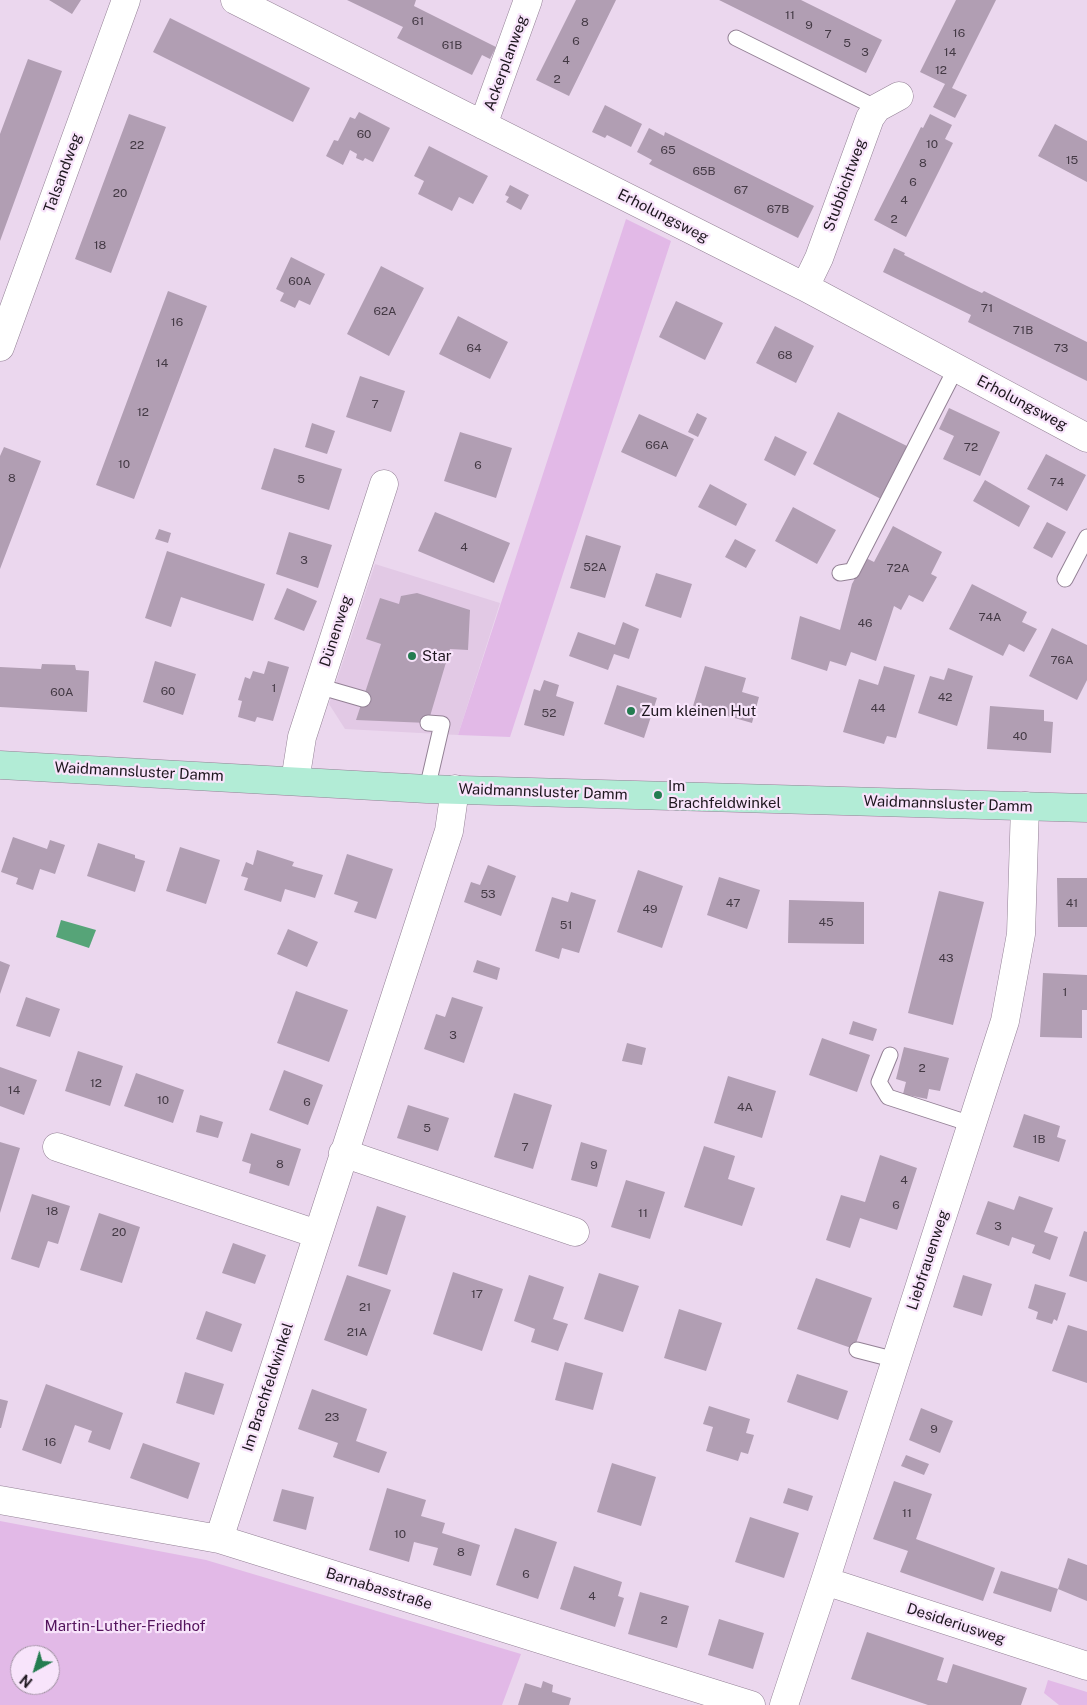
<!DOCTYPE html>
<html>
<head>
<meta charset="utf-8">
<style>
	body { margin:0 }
	#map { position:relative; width:1087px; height:1705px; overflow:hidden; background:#ebd7ee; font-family:"Public Sans",sans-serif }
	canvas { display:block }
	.north { position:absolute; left:10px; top:1645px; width:50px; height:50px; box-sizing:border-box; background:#f8e4fb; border:1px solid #a192a3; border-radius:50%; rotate:219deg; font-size:14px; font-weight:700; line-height:20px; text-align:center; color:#1e171f }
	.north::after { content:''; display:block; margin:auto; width:18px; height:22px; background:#247c50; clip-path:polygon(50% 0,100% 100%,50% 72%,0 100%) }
</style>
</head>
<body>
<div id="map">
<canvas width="1087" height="1705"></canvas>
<div class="north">N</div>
</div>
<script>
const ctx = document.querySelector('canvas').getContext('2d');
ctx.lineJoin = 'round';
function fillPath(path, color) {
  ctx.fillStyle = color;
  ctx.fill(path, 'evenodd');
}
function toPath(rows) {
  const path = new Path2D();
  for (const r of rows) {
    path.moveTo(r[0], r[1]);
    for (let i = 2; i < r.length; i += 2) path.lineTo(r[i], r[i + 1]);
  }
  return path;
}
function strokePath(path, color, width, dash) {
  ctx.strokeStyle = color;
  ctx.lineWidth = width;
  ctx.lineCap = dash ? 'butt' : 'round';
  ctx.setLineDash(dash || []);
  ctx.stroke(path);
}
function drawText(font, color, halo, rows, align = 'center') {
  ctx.font = font + ' "Public Sans",sans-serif';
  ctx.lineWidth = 4.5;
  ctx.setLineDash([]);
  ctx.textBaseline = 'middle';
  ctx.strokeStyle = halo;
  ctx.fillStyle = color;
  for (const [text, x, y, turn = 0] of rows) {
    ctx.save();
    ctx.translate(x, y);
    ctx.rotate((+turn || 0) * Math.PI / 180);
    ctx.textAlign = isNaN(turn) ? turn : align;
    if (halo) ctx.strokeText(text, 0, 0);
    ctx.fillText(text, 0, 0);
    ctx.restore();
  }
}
fillPath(toPath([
	[375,564,500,603,458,735,345,729,329,704]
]), '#e2c9e5');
fillPath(toPath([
	[626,219,671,241,510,737,458,735],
	[0,1521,206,1560,521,1654,502,1705,0,1705],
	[20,1655,50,1655,50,1685,20,1685],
	[1048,1680,1087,1692,1087,1705,1059,1705,1044,1693]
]), '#e2b9e7');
fillPath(toPath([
	[61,920,96,930,89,948,56,937]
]), '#56a478');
fillPath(toPath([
	[49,0,81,0,72,14],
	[347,0,416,0,414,6,496,47,490,59,482,55,472,75,397,38,403,27],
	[576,0,616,0,569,96,536,80],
	[719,0,801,0,882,40,866,73],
	[956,0,996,0,952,88,967,95,955,118,933,107,945,84,920,72],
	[170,18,310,88,293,122,153,52],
	[28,59,62,71,0,241,0,134],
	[605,105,642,124,631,147,607,135,605,138,592,132],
	[359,112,390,128,373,162,365,158,363,161,356,158,357,154,350,150,343,165,326,156,334,140,338,141,350,117,355,119],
	[129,114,166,127,111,273,75,259],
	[930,114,952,125,945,139,953,143,906,237,874,220,921,127,923,128],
	[1055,124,1087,141,1087,182,1038,156],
	[649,128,664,136,665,132,814,206,798,238,649,164,652,160,637,152],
	[429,146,488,176,473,204,459,197,452,211,418,194,424,181,414,176],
	[510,185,529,195,521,210,506,202,509,197,505,195],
	[894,248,905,253,904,255,971,288,982,293,984,291,1087,342,1087,381,968,322,971,315,883,272],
	[291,257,325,274,310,305,299,300,295,308,280,301,284,293,276,289],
	[381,266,424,288,389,356,347,334],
	[168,291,207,306,134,499,96,485],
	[676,301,723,323,705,360,659,337],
	[458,316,508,342,490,379,439,354],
	[775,326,814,346,796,383,756,363],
	[360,376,405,391,391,432,346,417],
	[949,408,1000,432,980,476,943,459,954,436,939,429],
	[838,412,907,446,881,499,813,464],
	[697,413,707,418,698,437,688,432],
	[639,414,694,439,676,477,621,452],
	[312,423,335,431,327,454,305,447],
	[460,432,512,448,496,498,444,481],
	[775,436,807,452,795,476,764,460],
	[4,447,41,461,0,569,0,456],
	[274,448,342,469,329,510,261,489],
	[1046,454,1086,475,1067,511,1027,489],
	[985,480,1030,506,1019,527,973,501],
	[710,484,747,504,736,526,698,507],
	[793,507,836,530,817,564,775,541],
	[435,512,510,543,494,583,418,551],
	[1047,522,1066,532,1052,558,1033,548],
	[893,526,942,552,931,574,937,577,923,602,909,595,901,610,894,606,876,661,851,652,846,666,830,661,827,671,791,659,800,616,840,630,852,584,866,558,874,562],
	[159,529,171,533,168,543,155,539],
	[289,532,332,545,318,588,276,574],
	[586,535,621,546,605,598,570,588],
	[735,539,756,550,746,568,725,557],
	[167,551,265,584,253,621,181,597,171,627,145,618],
	[656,573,692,584,681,618,645,606],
	[972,584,1027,612,1022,622,1037,629,1024,652,1009,644,1003,656,949,629],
	[287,588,317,601,304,631,274,619],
	[417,593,470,610,468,650,450,649,428,723,356,720,381,644,366,639,380,598,399,604,401,596],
	[623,622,639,629,629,659,614,654,608,670,569,656,578,632,615,645],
	[1052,628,1087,645,1087,680,1077,700,1029,676],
	[155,661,196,674,183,715,143,702],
	[268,661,289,667,273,721,257,717,255,722,238,717,242,701,238,700,245,677,250,679,253,671,264,674],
	[42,664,75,665,76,670,89,671,87,712,0,707,0,667,41,669],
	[705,666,746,678,742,692,759,697,752,723,693,706],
	[884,666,915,675,896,738,887,736,884,744,843,732,859,679,878,685],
	[948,668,973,676,957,726,918,713,930,676,944,680],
	[544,680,559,685,556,696,574,702,564,736,524,725,534,689,540,691],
	[617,685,657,698,644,738,604,724],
	[990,706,1044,710,1044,721,1053,722,1051,753,987,749],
	[13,837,47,849,50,840,65,845,55,874,40,869,33,890,16,884,18,878,1,872],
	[98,843,135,855,135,858,145,861,135,892,87,876],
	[180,847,220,860,206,904,166,891],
	[257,850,294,862,292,866,323,875,315,898,285,889,281,902,244,890,248,878,241,876,246,862,253,865],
	[347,854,393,869,376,919,354,912,358,902,334,894],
	[488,865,516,876,501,916,464,902,471,882,480,885],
	[638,870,683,886,662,948,617,932],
	[719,877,760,890,747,929,707,915],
	[1057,878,1087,878,1087,927,1058,927],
	[939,891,984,902,953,1025,908,1013],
	[571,892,596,900,579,953,562,948,559,959,535,951,552,897,568,902],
	[789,900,864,902,864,944,788,943],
	[288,929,318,942,307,967,277,954],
	[477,960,500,968,497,980,473,972],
	[0,961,10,965,0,994],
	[1043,973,1087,975,1087,1010,1082,1010,1082,1038,1040,1037],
	[296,991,348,1010,329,1062,277,1043],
	[26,997,60,1009,50,1037,16,1026],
	[452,997,483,1007,464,1063,424,1049,436,1014,445,1017],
	[853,1021,877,1029,873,1041,849,1034],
	[822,1038,870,1055,857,1092,809,1075],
	[627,1043,646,1048,642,1065,622,1061],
	[904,1047,949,1058,940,1091,929,1089,927,1099,903,1094,906,1082,896,1079],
	[78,1051,123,1066,110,1106,65,1091],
	[0,1067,37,1080,24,1115,0,1106],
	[284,1070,323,1085,308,1125,269,1110],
	[136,1073,184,1090,173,1123,124,1106],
	[728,1076,776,1091,762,1138,714,1123],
	[514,1093,552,1105,533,1169,494,1157],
	[408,1105,449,1118,438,1151,397,1138],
	[1024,1114,1060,1126,1057,1137,1066,1140,1059,1162,1013,1147],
	[200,1115,223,1122,218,1138,196,1132],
	[251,1133,301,1149,289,1186,249,1173,251,1164,242,1161],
	[0,1142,20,1148,0,1213],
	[581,1142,607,1150,597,1187,571,1180],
	[704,1146,735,1156,728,1179,755,1188,742,1226,684,1207],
	[880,1155,917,1168,897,1230,860,1218,850,1248,826,1240,841,1195,865,1202],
	[626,1180,665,1192,650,1239,611,1227],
	[32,1194,70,1206,58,1244,48,1241,39,1268,11,1259],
	[1019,1196,1053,1208,1044,1232,1058,1237,1050,1260,1032,1253,1035,1245,1012,1237,1009,1246,976,1234,988,1201,1014,1210],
	[377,1206,406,1216,387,1275,358,1266],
	[99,1213,140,1227,122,1283,80,1270],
	[1084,1231,1087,1232,1087,1282,1069,1276],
	[233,1243,266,1255,255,1284,222,1273],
	[453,1272,503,1289,482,1351,433,1334],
	[599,1273,639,1286,623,1332,584,1319],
	[347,1275,391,1290,367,1356,324,1340],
	[529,1275,564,1287,553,1319,568,1324,558,1351,531,1342,535,1329,514,1321],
	[963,1275,992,1284,982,1316,953,1307],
	[816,1278,872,1298,854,1349,797,1329],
	[1035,1284,1066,1293,1057,1321,1054,1319,1052,1324,1036,1319,1038,1312,1028,1308],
	[679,1309,722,1323,706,1371,664,1358],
	[206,1311,242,1324,232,1352,196,1339],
	[1068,1325,1087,1331,1087,1383,1052,1371],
	[565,1362,603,1373,593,1410,555,1400],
	[185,1372,224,1384,214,1415,176,1403],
	[797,1374,848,1391,838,1420,787,1402],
	[46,1384,123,1413,110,1450,88,1442,92,1431,75,1425,61,1464,22,1450],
	[312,1389,367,1409,356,1441,387,1452,379,1473,333,1457,338,1443,298,1429],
	[0,1399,8,1401,1,1428,0,1428],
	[709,1406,750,1419,746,1433,754,1435,748,1454,741,1452,738,1461,706,1451,713,1427,703,1424],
	[921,1408,953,1421,940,1453,909,1440],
	[143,1443,200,1463,188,1499,130,1478],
	[906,1455,929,1464,924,1475,901,1466],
	[612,1463,656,1477,641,1526,597,1512],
	[894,1481,932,1494,916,1539,995,1568,983,1601,900,1572,908,1551,873,1539],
	[387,1488,426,1500,421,1516,445,1523,442,1533,480,1545,471,1576,433,1565,438,1548,414,1542,409,1562,369,1550],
	[788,1488,813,1496,808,1511,783,1503],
	[282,1489,314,1497,306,1530,273,1521],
	[750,1517,799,1533,784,1578,735,1562],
	[515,1528,557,1542,538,1599,496,1585],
	[1068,1558,1087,1565,1087,1601,1058,1589,1051,1612,993,1593,1001,1571,1058,1589],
	[574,1566,622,1582,618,1596,624,1598,615,1627,560,1609],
	[640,1592,689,1606,677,1648,628,1634],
	[719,1619,764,1633,753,1669,708,1655],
	[867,1632,944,1658,937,1680,947,1683,953,1664,1027,1688,1021,1705,928,1705,851,1679],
	[543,1681,553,1685,552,1692,571,1698,569,1705,518,1705,525,1683,541,1688]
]), '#b19eb3');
const lane = toPath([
	[736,38,877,108],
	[840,573,852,571,956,368],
	[1065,579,1087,537],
	[318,686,363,699],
	[427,789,442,724,428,723],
	[890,1055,879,1082,888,1097,971,1124],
	[857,1350,896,1360]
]);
const street = toPath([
	[235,0,805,287,1087,438],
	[483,125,528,0],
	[805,287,819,258,870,118,877,108,899,96],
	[0,347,126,0],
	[295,781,302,737,384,484],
	[57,1147,317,1234],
	[343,1153,575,1232],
	[0,1500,219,1539,751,1705],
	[219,1539,449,831,455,789],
	[825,1581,1087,1666],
	[784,1705,825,1581,1005,1021,1021,934,1025,806]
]);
const secondary = toPath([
	[0,765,427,789,1087,808]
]);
strokePath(lane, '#938195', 17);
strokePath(street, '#938195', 29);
strokePath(secondary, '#938195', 29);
strokePath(lane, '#fff', 15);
strokePath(street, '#fff', 28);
strokePath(secondary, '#b2ecd6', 28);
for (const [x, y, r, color] of [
	[412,656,5,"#247c50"],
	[631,711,5,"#247c50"],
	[658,795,5,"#247c50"]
]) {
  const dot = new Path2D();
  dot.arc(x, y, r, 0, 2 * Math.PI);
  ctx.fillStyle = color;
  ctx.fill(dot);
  strokePath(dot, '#f8e4fb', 2);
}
drawText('12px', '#433944', null, [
	["11",790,15],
	["61",418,21],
	["8",585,22],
	["9",809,25],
	["16",959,33],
	["7",828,34],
	["6",576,41],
	["5",847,43],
	["61B",452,45],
	["3",865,52],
	["14",950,52],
	["4",566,60],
	["12",941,70],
	["2",557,79],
	["60",364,134],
	["10",932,144],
	["22",137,145],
	["65",668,150],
	["15",1072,160],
	["8",923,163],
	["65B",704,171],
	["6",913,182],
	["67",741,190],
	["20",120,193],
	["4",904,200],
	["67B",778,209],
	["2",894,219],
	["18",100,245],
	["60A",300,281],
	["71",987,308],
	["62A",385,311],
	["16",177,322],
	["71B",1023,330],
	["64",474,348],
	["73",1061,348],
	["68",785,355],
	["14",162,363],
	["7",375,404],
	["12",143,412],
	["66A",657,445],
	["72",971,447],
	["10",124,464],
	["6",478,465],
	["8",12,478],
	["5",301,479],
	["74",1057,482],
	["4",464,547],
	["3",304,560],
	["52A",595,567],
	["72A",898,568],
	["74A",990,617],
	["46",865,623],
	["76A",1062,660],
	["1",274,688],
	["60",168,691],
	["60A",62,692],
	["42",945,697],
	["44",878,708],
	["52",549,713],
	["40",1020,736],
	["53",488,894],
	["47",733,903],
	["41",1072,903],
	["49",650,909],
	["45",826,922],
	["51",566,925],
	["43",946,958],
	["1",1065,992],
	["3",453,1035],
	["2",922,1068],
	["12",96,1083],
	["14",14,1090],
	["10",163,1100],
	["6",307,1102],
	["4A",745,1107],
	["5",427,1128],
	["1B",1039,1139],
	["7",525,1147],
	["8",280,1164],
	["9",594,1165],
	["4",904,1180],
	["6",896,1205],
	["18",52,1211],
	["11",643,1213],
	["3",998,1226],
	["20",119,1232],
	["17",477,1294],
	["21",365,1307],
	["21A",357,1332],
	["23",332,1417],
	["9",934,1429],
	["16",50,1442],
	["11",907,1513],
	["10",400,1534],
	["8",461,1552],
	["6",526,1574],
	["4",592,1596],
	["2",664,1620]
]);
drawText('15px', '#1e171f', '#f8e4fb', [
	["Ackerplanweg",506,63,-70],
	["Talsandweg",63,173,-70],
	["Stubbichtweg",845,185,-70],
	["Erholungsweg",663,216,27],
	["Erholungsweg",1022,403,28],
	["Dünenweg",336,631,-72],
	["Waidmannsluster Damm",139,772,3],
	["Waidmannsluster Damm",543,792,2],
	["Waidmannsluster Damm",948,804,2],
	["Liebfrauenweg",928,1260,-72],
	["Im Brachfeldwinkel",268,1387,-72],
	["Barnabasstraße",379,1589,17],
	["Desideriusweg",956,1624,18]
]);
drawText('15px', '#1e171f', '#f8e4fb', [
	["Star",422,656],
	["Zum kleinen Hut",641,711],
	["Im",668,786],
	["Brachfeldwinkel",668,803]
], 'left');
drawText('15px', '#53135c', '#f8e4fb', [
	["Martin-Luther-Friedhof",125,1626]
]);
</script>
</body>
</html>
